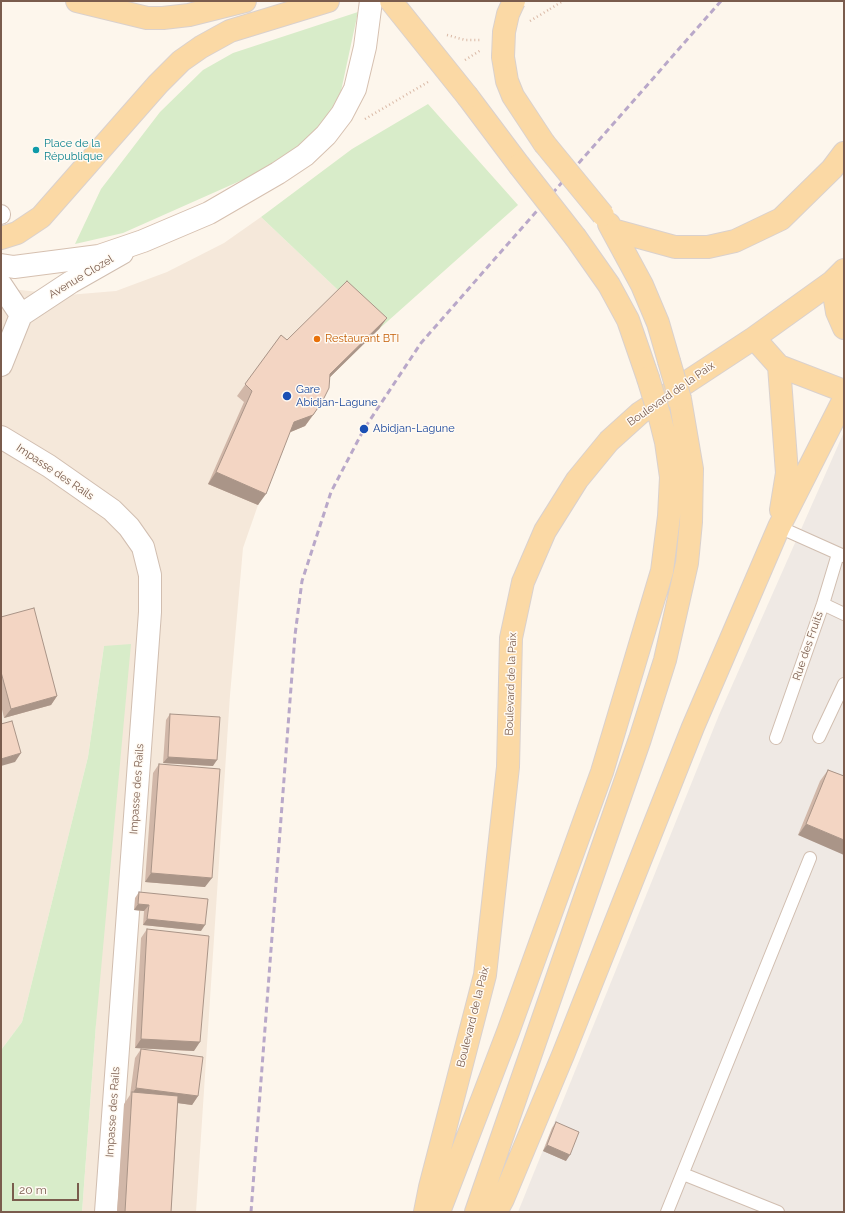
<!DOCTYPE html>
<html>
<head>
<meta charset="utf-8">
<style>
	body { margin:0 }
	#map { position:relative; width:845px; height:1213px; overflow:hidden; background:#fdf6ec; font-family:Raleway,sans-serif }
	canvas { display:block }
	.frame { position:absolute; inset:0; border:2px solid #7a5c4d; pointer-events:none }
	.scale { position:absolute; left:12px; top:1183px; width:67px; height:18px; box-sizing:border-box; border:2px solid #7a5c4d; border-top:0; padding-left:5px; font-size:12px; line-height:14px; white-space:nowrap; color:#7a5c4d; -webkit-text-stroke:3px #fffaf3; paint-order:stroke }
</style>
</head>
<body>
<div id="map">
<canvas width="845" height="1213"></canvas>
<div class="frame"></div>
<div class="scale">20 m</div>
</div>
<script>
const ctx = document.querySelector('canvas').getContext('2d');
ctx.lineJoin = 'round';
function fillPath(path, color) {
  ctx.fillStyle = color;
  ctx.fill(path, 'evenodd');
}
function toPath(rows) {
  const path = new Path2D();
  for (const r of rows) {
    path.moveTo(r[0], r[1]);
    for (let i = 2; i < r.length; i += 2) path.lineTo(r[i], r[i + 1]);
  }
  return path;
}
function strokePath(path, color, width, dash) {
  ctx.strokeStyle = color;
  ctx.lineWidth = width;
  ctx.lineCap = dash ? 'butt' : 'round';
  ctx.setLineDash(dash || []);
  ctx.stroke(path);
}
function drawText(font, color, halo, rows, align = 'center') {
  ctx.font = font + ' Raleway,sans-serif';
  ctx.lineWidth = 3;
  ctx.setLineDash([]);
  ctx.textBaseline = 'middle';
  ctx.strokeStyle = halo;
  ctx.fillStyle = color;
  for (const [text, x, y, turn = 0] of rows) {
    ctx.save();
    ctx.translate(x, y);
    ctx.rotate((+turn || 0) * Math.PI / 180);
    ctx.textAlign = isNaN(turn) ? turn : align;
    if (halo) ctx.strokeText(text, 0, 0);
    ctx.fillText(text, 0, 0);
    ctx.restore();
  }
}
fillPath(toPath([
	[261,217,379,329,322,385,314,414,305,426,286,434,258,505,243,548,230,695,196,1212,82,1212,96,1024,104,646,88,757,22,1022,1,1050,1,288,68,295,116,291,167,272,224,243]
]), '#f5e8da');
fillPath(toPath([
	[844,432,844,1212,518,1212,719,715]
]), '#efe9e4');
fillPath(toPath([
	[358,12,341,91,321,129,276,165,123,233,75,244,101,189,160,112,203,70,233,53],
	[428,104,518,205,379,329,261,217,352,149],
	[131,644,96,1024,82,1212,1,1212,1,1050,22,1022,88,757,104,646]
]), '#d8ecc9');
const service = toPath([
	[779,527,844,556],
	[823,604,844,614],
	[819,737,844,684],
	[776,738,823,604,838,554],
	[683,1174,778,1212],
	[667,1212,810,858]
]);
const pedestrian = toPath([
	[1,215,1,214]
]);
const minor = toPath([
	[1,285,21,315],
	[1,365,21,315,71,282,122,253],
	[1,437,49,466,112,510,129,527,143,547,150,575,150,612,106,1212]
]);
const secondary = toPath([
	[1,265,14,267,99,256,143,241,209,213,278,173,305,155,326,135,342,114,355,89,365,47,371,1]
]);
const primary = toPath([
	[77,1,147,18,163,18,189,15,245,1],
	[503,57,507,81,513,96,544,143],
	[468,97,519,165],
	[609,224,642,285,658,323,669,361],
	[613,230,675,247,708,247,735,241,781,219,832,169,844,153],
	[1,238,17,233,41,217,158,84,181,61,201,47,230,31,328,1],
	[576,238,609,285,628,320,648,378],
	[832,282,837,312,844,328],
	[754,338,779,366,787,473,781,510],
	[779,366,844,391],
	[425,1212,430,1187,485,975,508,767,511,638,523,582,545,531,577,480,609,441,640,413,754,338,832,282,844,270],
	[439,1212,508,1032,602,772,662,571,669,516,671,477,666,442,659,414],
	[476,1212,640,739,665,660,687,563,691,522,692,469,680,399],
	[496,1212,503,1199,563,1055,693,727,779,527,844,399]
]);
strokePath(service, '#d1beb0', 14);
strokePath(pedestrian, '#d1beb0', 20);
strokePath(minor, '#d1beb0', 24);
strokePath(secondary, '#d6c0b0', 24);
strokePath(primary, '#dad1cd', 24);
strokePath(toPath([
	[550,9,563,1],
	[530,21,550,9],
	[447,35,465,40,481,40],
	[465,60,481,50],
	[365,119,428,82]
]), '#d9b8a5', 2.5, [1, 3]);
strokePath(service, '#fff', 12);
strokePath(pedestrian, '#fff', 18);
strokePath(minor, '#fff', 22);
strokePath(secondary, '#fff', 22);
strokePath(primary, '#fbd9a5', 22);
strokePath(toPath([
	[251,1212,295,635,302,581,331,492,364,429,421,343,721,1]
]), '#b9a8c9', 3, [6, 4]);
const primaryBridge = toPath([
	[391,1,468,97],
	[503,57,504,32,508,14,514,1],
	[544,143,603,215],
	[519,165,576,238],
	[669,361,680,399],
	[648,378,659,414]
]);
strokePath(primaryBridge, '#dad1cd', 24, []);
strokePath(primaryBridge, '#fbd9a5', 22);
fillPath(toPath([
	[387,318,379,329,330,377,314,414,305,426,290,432,258,505,208,484,244,402,237,396,281,335,287,340],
	[1,617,57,696,51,705,4,718,1,705],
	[170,714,213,766,163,763,166,720],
	[159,764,205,887,145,882,153,773],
	[828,770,844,776,798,835,820,781],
	[139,892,201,931,143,925,144,911,134,910,135,898],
	[147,929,194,1051,135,1048,141,938],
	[141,1049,198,1096,192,1105,178,1103,171,1212,117,1212,124,1104,130,1095,135,1058],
	[556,1122,566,1161,543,1151,552,1128]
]), '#d1b7a8');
fillPath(toPath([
	[387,318,379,329,322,385,330,374],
	[322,402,305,426,286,434,294,422],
	[216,472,266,494,258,505,208,484],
	[57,696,51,705,4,718,11,709],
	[21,753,15,762,1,766,1,759],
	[168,757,217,760,213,766,163,763],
	[806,824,844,840,844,855,798,835],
	[151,873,212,878,205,887,145,882],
	[138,904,149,905,144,911,134,910],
	[147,919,205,925,201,931,143,925],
	[141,1039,200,1042,194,1051,135,1048],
	[136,1088,198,1096,192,1105,132,1097,132,1094],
	[547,1145,570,1155,566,1161,543,1151]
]), '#aa9588');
const building = toPath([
	[347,281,387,318,330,374,329,388,322,402,313,415,294,422,266,494,216,472,252,391,245,384,281,335,287,340,347,281],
	[34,608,57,696,11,709,1,672,1,617,34,608],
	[170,714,220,717,217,760,168,757,170,714],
	[12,721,21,753,1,759,1,724,12,721],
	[159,764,220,769,212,878,151,873,159,764],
	[828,770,844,776,844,840,806,824,828,770],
	[139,892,208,899,205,925,147,919,149,905,138,904,139,892],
	[147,929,209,936,200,1042,141,1039,147,929],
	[141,1049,203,1057,198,1096,136,1088,141,1049],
	[132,1092,178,1096,171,1212,125,1212,132,1092],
	[556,1122,579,1132,570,1155,547,1145,556,1122]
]);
fillPath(building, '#f3d5c3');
strokePath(building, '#aa9588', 1);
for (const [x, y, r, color] of [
	[36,150,4,"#0f9aa8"],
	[317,339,4,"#e8710a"],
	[287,396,5,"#1a4fb4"],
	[364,429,5,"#1a4fb4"]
]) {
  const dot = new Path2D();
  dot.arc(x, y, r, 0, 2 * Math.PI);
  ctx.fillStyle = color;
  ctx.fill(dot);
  strokePath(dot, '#fffaf3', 1.5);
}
drawText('11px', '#0d838f', '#fffaf3', [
	["Place de la",44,144],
	["République",44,157]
], 'left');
drawText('11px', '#7a5c4d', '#fffaf3', [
	["Avenue Clozel",81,277,-31],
	["Boulevard de la Paix",671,394,-35],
	["Impasse des Rails",55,472,34],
	["Rue des Fruits",808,646,-71],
	["Boulevard de la Paix",511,684,-88],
	["Impasse des Rails",137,789,-86],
	["Boulevard de la Paix",473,1017,-76],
	["Impasse des Rails",113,1112,-86]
]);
drawText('11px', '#c56008', '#fffaf3', [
	["Restaurant BTI",325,339]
], 'left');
drawText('11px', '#164399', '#fffaf3', [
	["Gare",296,390],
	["Abidjan-Lagune",296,403],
	["Abidjan-Lagune",373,429]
], 'left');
</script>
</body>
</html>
